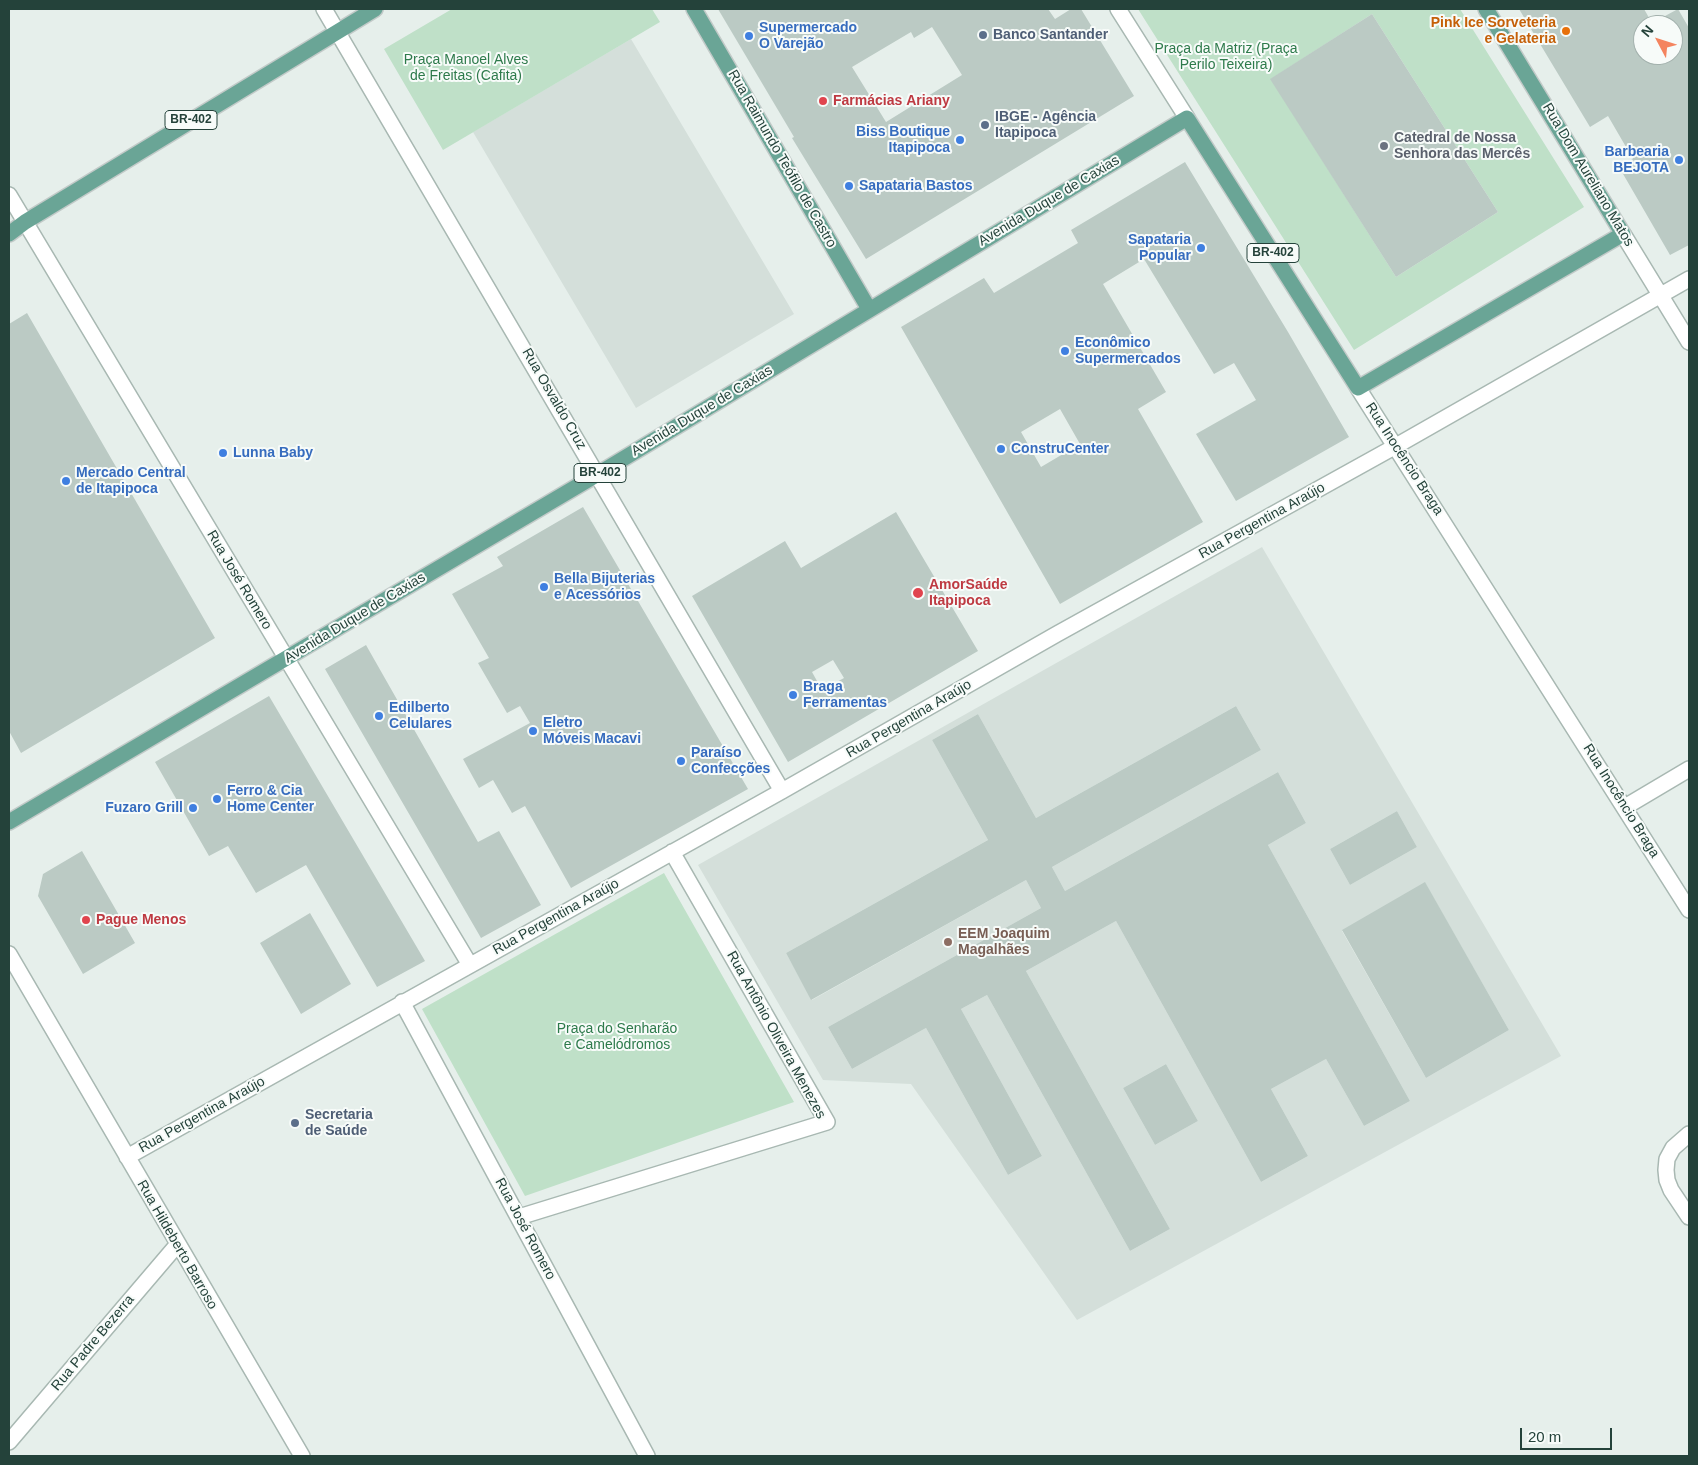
<!DOCTYPE html>
<html>
<head>
<meta charset="utf-8">
<style>
	body { margin:0 }
	#map { position:relative; width:1698px; height:1465px; overflow:hidden; background:#e6efeb; font-family:Helvetica,sans-serif }
	canvas { display:block }
	.frame { position:absolute; inset:0; border:10px solid #24423a; pointer-events:none }
	.north { position:absolute; left:1633px; top:15px; width:50px; height:50px; box-sizing:border-box; background:#f7fbf9; border:1px solid #a3b1ad; border-radius:50%; rotate:310deg; font-size:14px; font-weight:700; line-height:20px; text-align:center; color:#24423a }
	.north::after { content:''; display:block; margin:auto; width:18px; height:22px; background:#f4845f; clip-path:polygon(50% 0,100% 100%,50% 72%,0 100%) }
	.scale { position:absolute; left:1520px; top:1428px; width:92px; height:22px; box-sizing:border-box; border:2px solid #24423a; border-top:0; padding-left:6px; font-size:15px; line-height:18px; white-space:nowrap; color:#24423a; -webkit-text-stroke:4px #f7fbf9; paint-order:stroke }
</style>
</head>
<body>
<div id="map">
<canvas width="1698" height="1465"></canvas>
<div class="frame"></div>
<div class="north">N</div>
<div class="scale">20 m</div>
</div>
<script>
const ctx = document.querySelector('canvas').getContext('2d');
ctx.lineJoin = 'round';
function fillPath(path, color) {
  ctx.fillStyle = color;
  ctx.fill(path, 'evenodd');
}
function toPath(rows) {
  const path = new Path2D();
  for (const r of rows) {
    path.moveTo(r[0], r[1]);
    for (let i = 2; i < r.length; i += 2) path.lineTo(r[i], r[i + 1]);
  }
  return path;
}
function strokePath(path, color, width, dash) {
  ctx.strokeStyle = color;
  ctx.lineWidth = width;
  ctx.lineCap = dash ? 'butt' : 'round';
  ctx.setLineDash(dash || []);
  ctx.stroke(path);
}
function drawText(font, color, halo, rows, align = 'center') {
  ctx.font = font + ' Helvetica,sans-serif';
  ctx.lineWidth = 4;
  ctx.setLineDash([]);
  ctx.textBaseline = 'middle';
  ctx.strokeStyle = halo;
  ctx.fillStyle = color;
  for (const [text, x, y, turn = 0] of rows) {
    ctx.save();
    ctx.translate(x, y);
    ctx.rotate((+turn || 0) * Math.PI / 180);
    ctx.textAlign = isNaN(turn) ? turn : align;
    if (halo) ctx.strokeText(text, 0, 0);
    ctx.fillText(text, 0, 0);
    ctx.restore();
  }
}
fillPath(toPath([
	[631,39,794,314,636,408,473,132],
	[1262,547,1561,1056,1077,1320,911,1084,823,1080,698,865],
	[1236,706,1261,750,1052,867,1065,891,1278,772,1306,823,1268,845,1410,1101,1364,1126,1326,1059,1271,1089,1308,1156,1261,1182,1116,921,1026,971,1170,1229,1130,1251,987,995,961,1009,1042,1156,1008,1175,926,1028,852,1069,828,1027,1041,908,1026,880,812,1000,786,953,988,840,932,740,978,714,1036,818],
	[1397,811,1417,847,1350,885,1330,849],
	[1425,883,1509,1030,1426,1078,1342,931],
	[1166,1064,1198,1121,1155,1145,1123,1088]
]), '#d4dfda');
fillPath(toPath([
	[452,9,652,9,660,22,443,150,384,49],
	[1138,9,1460,9,1584,207,1354,350],
	[1372,14,1498,212,1396,277,1271,79],
	[664,873,794,1102,525,1196,422,1009]
]), '#bfe0c8');
fillPath(toPath([
	[718,9,1048,9,1055,19,1071,9,1081,9,1134,96,866,259,792,138,794,137],
	[932,27,962,75,886,122,852,67,911,32,914,38],
	[1519,9,1644,9,1652,23,1678,9,1689,28,1689,245,1670,255,1619,167,1633,159,1608,116,1590,127],
	[1643,25,1673,25,1673,55,1643,55],
	[1372,14,1498,212,1396,277,1270,79],
	[1185,162,1288,332,1349,437,1236,501,1196,434,1256,400,1234,363,1214,374,1144,259,1103,284,1166,392,1138,409,1203,522,1060,604,901,327,984,278,994,293,1078,243,1071,230],
	[1060,409,1080,444,1041,467,1021,432],
	[27,313,215,638,21,753,9,731,9,324],
	[583,507,748,789,571,888,525,806,512,813,493,780,479,788,463,759,530,723,520,706,507,713,478,663,489,658,452,594,503,566,497,557],
	[896,512,978,651,788,762,692,596,785,541,801,568],
	[833,660,844,678,822,690,812,672],
	[366,645,478,842,499,831,541,905,481,938,325,669],
	[269,696,425,961,377,987,306,865,256,893,228,846,209,856,155,762],
	[1236,706,1261,750,1052,867,1065,891,1278,772,1306,823,1268,845,1410,1101,1364,1126,1326,1059,1271,1089,1308,1156,1261,1182,1116,921,1026,971,1170,1229,1130,1251,987,995,961,1009,1042,1156,1008,1175,926,1028,852,1069,828,1027,1041,908,1026,880,811,1000,786,953,988,840,932,740,978,714,1036,818],
	[1397,811,1417,847,1350,885,1330,849],
	[82,851,135,943,83,974,38,896,43,874],
	[1425,882,1509,1030,1426,1078,1342,930],
	[310,913,351,984,301,1014,260,943],
	[1166,1064,1198,1121,1155,1145,1123,1088]
]), '#bbcac4');
const minor = toPath([
	[324,9,782,791],
	[1118,9,1187,118],
	[9,195,470,965],
	[1623,234,1689,342],
	[1358,388,1689,910],
	[1625,807,1689,769],
	[9,954,302,1456],
	[402,1002,647,1456],
	[1689,1134,1673,1148,1667,1159,1666,1170,1667,1180,1671,1190,1689,1217],
	[127,1157,782,791,1057,634,1396,446,1689,279],
	[519,1217,827,1122,672,852],
	[9,1442,177,1245]
]);
const major = toPath([
	[694,9,869,309],
	[9,234,25,222,375,9],
	[9,822,598,474,1187,118,1358,388,1623,234,1486,9]
]);
strokePath(minor, '#a8b8b2', 18);
strokePath(major, '#c2cac8', 18);
strokePath(minor, '#fff', 15);
strokePath(major, '#6aa596', 15);
for (const [x, y, r, color] of [
	[1566,31,5,"#e8710a"],
	[983,35,5,"#5c6f8a"],
	[749,36,5,"#3f7fe0"],
	[823,101,5,"#e0444e"],
	[985,125,5,"#5c6f8a"],
	[960,140,5,"#3f7fe0"],
	[1384,146,5,"#6b7280"],
	[1679,160,5,"#3f7fe0"],
	[849,186,5,"#3f7fe0"],
	[1201,248,5,"#3f7fe0"],
	[1065,351,5,"#3f7fe0"],
	[1001,449,5,"#3f7fe0"],
	[223,453,5,"#3f7fe0"],
	[66,481,5,"#3f7fe0"],
	[544,587,5,"#3f7fe0"],
	[918,593,6,"#e0444e"],
	[793,695,5,"#3f7fe0"],
	[379,716,5,"#3f7fe0"],
	[533,731,5,"#3f7fe0"],
	[681,761,5,"#3f7fe0"],
	[217,799,5,"#3f7fe0"],
	[193,808,5,"#3f7fe0"],
	[86,920,5,"#e0444e"],
	[948,942,5,"#8d6e63"],
	[295,1123,5,"#5c6f8a"]
]) {
  const dot = new Path2D();
  dot.arc(x, y, r, 0, 2 * Math.PI);
  ctx.fillStyle = color;
  ctx.fill(dot);
  strokePath(dot, '#f7fbf9', 2);
}
for (const [x, y, w] of [
	[191,120,52],
	[1273,253,52],
	[600,473,52]
]) {
  const box = new Path2D();
  box.roundRect(x - w / 2, y - 9.5, w, 19, 4);
  ctx.fillStyle = '#f7fbf9';
  ctx.fill(box);
  strokePath(box, '#24423a', 1);
}
drawText('bold 12px', '#24423a', null, [
	["BR-402",191,120],
	["BR-402",1273,253],
	["BR-402",600,473]
]);
drawText('bold 14px', '#c56008', '#f7fbf9', [
	["Pink Ice Sorveteria",1556,23],
	["e Gelateria",1556,39]
], 'right');
drawText('bold 14px', '#366cbe', '#f7fbf9', [
	["Supermercado",759,28],
	["O Varejão",759,44],
	["Biss Boutique",950,132,"right"],
	["Itapipoca",950,148,"right"],
	["Barbearia",1669,152,"right"],
	["BEJOTA",1669,168,"right"],
	["Sapataria Bastos",859,186],
	["Sapataria",1191,240,"right"],
	["Popular",1191,256,"right"],
	["Econômico",1075,343],
	["Supermercados",1075,359],
	["ConstruCenter",1011,449],
	["Lunna Baby",233,453],
	["Mercado Central",76,473],
	["de Itapipoca",76,489],
	["Bella Bijuterias",554,579],
	["e Acessórios",554,595],
	["Braga",803,687],
	["Ferramentas",803,703],
	["Edilberto",389,708],
	["Celulares",389,724],
	["Eletro",543,723],
	["Móveis Macavi",543,739],
	["Paraíso",691,753],
	["Confecções",691,769],
	["Ferro & Cia",227,791],
	["Home Center",227,807],
	["Fuzaro Grill",183,808,"right"]
], 'left');
drawText('bold 14px', '#4e5e75', '#f7fbf9', [
	["Banco Santander",993,35],
	["IBGE - Agência",995,117],
	["Itapipoca",995,133],
	["Secretaria",305,1115],
	["de Saúde",305,1131]
], 'left');
drawText('14px', '#2d7a4b', '#f7fbf9', [
	["Praça da Matriz (Praça",1226,49],
	["Perilo Teixeira)",1226,65],
	["Praça Manoel Alves",466,60],
	["de Freitas (Cafita)",466,76],
	["Praça do Senharão",617,1029],
	["e Camelódromos",617,1045]
]);
drawText('bold 14px', '#be3a42', '#f7fbf9', [
	["Farmácias Ariany",833,101],
	["AmorSaúde",929,585],
	["Itapipoca",929,601],
	["Pague Menos",96,920]
], 'left');
drawText('bold 14px', '#5b616d', '#f7fbf9', [
	["Catedral de Nossa",1394,138],
	["Senhora das Mercês",1394,154]
], 'left');
drawText('14px', '#24423a', '#f7fbf9', [
	["Rua Raimundo Teófilo de Castro",782,159,60],
	["Rua Dom Aureliano Matos",1588,175,59],
	["Avenida Duque de Caxias",1049,201,-31],
	["Rua Osvaldo Cruz",554,399,60],
	["Avenida Duque de Caxias",702,411,-31],
	["Rua Inocêncio Braga",1404,459,57],
	["Rua Pergentina Araújo",1262,521,-29],
	["Rua José Romero",239,580,59],
	["Avenida Duque de Caxias",355,618,-31],
	["Rua Pergentina Araújo",909,719,-30],
	["Rua Inocêncio Braga",1621,801,58],
	["Rua Pergentina Araújo",556,917,-29],
	["Rua Antônio Oliveira Menezes",776,1035,61],
	["Rua Pergentina Araújo",202,1115,-29],
	["Rua José Romero",525,1229,62],
	["Rua Hildeberto Barroso",177,1245,60],
	["Rua Padre Bezerra",93,1343,-50]
]);
drawText('bold 14px', '#785e54', '#f7fbf9', [
	["EEM Joaquim",958,934],
	["Magalhães",958,950]
], 'left');
</script>
</body>
</html>
